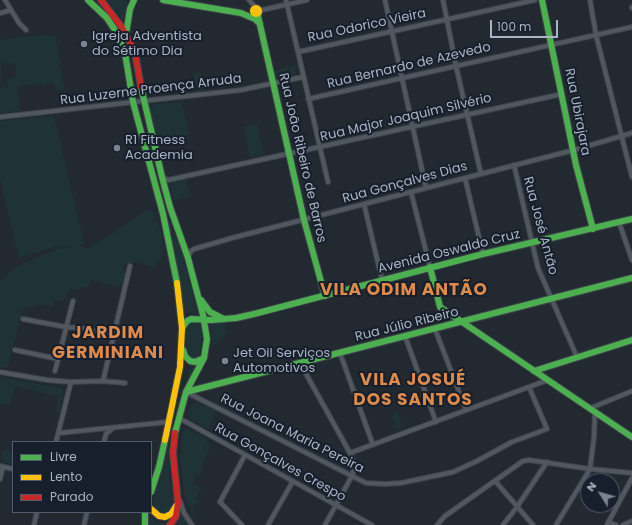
<!DOCTYPE html>
<html>
<head>
<meta charset="utf-8">
<style>
	body { margin:0 }
	#map { position:relative; width:632px; height:525px; overflow:hidden; background:#222931; font-family:Poppins,sans-serif }
	canvas { display:block }
	.legend { position:absolute; left:12px; top:441px; width:140px; height:72px; box-sizing:border-box; background:#161f2b; border:1px solid #515b69; margin:0; padding:5px 7px; list-style:none; font-size:12px; color:#a9b4c5 }
	.legend li { display:flex; align-items:center; gap:8px; height:20px }
	.legend b { width:20px; border:1px solid #515b69 }
	.north { position:absolute; left:580px; top:473px; width:40px; height:40px; box-sizing:border-box; background:#161f2b; border:1px solid #515b69; border-radius:50%; rotate:307deg; font-size:11px; font-weight:700; line-height:16px; text-align:center; color:#a9b4c5 }
	.north::after { content:''; display:block; margin:auto; width:14px; height:18px; background:#7a8391; clip-path:polygon(50% 0,100% 100%,50% 72%,0 100%) }
	.scale { position:absolute; left:490px; top:20px; width:68px; height:18px; box-sizing:border-box; border:2px solid #a9b4c5; border-top:0; padding-left:5px; font-size:12px; line-height:14px; white-space:nowrap; color:#a9b4c5; -webkit-text-stroke:3px #161f2b; paint-order:stroke }
</style>
</head>
<body>
<div id="map">
<canvas width="632" height="525"></canvas>
<ul class="legend">
<li><b style="height:5px;background:#4caf50"></b>Livre</li>
<li><b style="height:5px;background:#ffc107"></b>Lento</li>
<li><b style="height:5px;background:#c62828"></b>Parado</li>
</ul>
<div class="north">N</div>
<div class="scale">100 m</div>
</div>
<script>
const ctx = document.querySelector('canvas').getContext('2d');
ctx.lineJoin = 'round';
function fillPath(path, color) {
  ctx.fillStyle = color;
  ctx.fill(path, 'evenodd');
}
function toPath(rows) {
  const path = new Path2D();
  for (const r of rows) {
    if (r.length === 3) {
      path.moveTo(r[0] + r[2], r[1]);
      path.arc(r[0], r[1], r[2], 0, 2 * Math.PI);
      continue;
    }
    path.moveTo(r[0], r[1]);
    for (let i = 2; i < r.length; i += 2) path.lineTo(r[i], r[i + 1]);
  }
  return path;
}
function strokePath(path, color, width, dash) {
  ctx.strokeStyle = color;
  ctx.lineWidth = width;
  ctx.lineCap = dash ? 'butt' : 'round';
  ctx.setLineDash(dash || []);
  ctx.stroke(path);
}
function drawText(font, color, halo, rows, align = 'center') {
  ctx.font = font + ' Poppins,sans-serif';
  ctx.lineWidth = 4;
  ctx.setLineDash([]);
  ctx.textBaseline = 'middle';
  ctx.strokeStyle = halo;
  ctx.fillStyle = color;
  for (const [text, x, y, turn = 0] of rows) {
    ctx.save();
    ctx.translate(x, y);
    ctx.rotate((+turn || 0) * Math.PI / 180);
    ctx.textAlign = isNaN(turn) ? turn : align;
    if (halo) ctx.strokeText(text, 0, 0);
    ctx.fillText(text, 0, 0);
    ctx.restore();
  }
}
fillPath(toPath([
	[107,0,125,0,127,2,128,7,124,22],
	[55,35,64,86,63,90,58,91,52,82,44,87,40,83,17,86,20,111,0,113,0,88,8,87,6,79,16,77,16,65,1,61,1,79,0,79,0,40,30,36],
	[296,65,296,74,277,79,275,71],
	[194,73,200,73,203,91,196,92],
	[182,102,189,135,158,141,149,110,151,106,155,104],
	[136,103,162,202,183,255,197,313,185,313,178,269],
	[54,116,84,244,78,245,87,249,124,226,144,211,148,210,153,211,160,228,164,251,159,261,157,261,155,269,152,266,135,262,125,264,122,267,127,275,124,282,122,282,121,286,119,287,92,280,88,287,67,291,67,296,61,301,54,301,53,307,43,304,23,308,8,368,0,367,0,282,14,268,56,249,75,246,55,247,19,258,0,179,0,121],
	[257,124,264,155,250,158,244,127],
	[185,178,190,197,174,200,170,184,173,181],
	[192,321,198,322,200,324,202,333,200,355,198,358,192,360,186,354,186,328,187,325],
	[219,323,225,325,227,333,212,347,212,334,210,324],
	[190,367,199,368,192,381,171,448,169,459,169,473,174,501,173,505,171,509,166,513,159,513,154,510,152,505,154,491,162,461,171,440,176,418],
	[0,377,62,388,63,392,59,412,56,411,58,396,15,386,10,405,0,403],
	[196,402,216,411,208,429,189,418,188,416,191,406,193,403],
	[397,411,403,427,396,429,391,414],
	[187,429,207,439,207,443,211,445,199,475,196,474,192,483,204,489,203,491,200,490,196,499,203,502,192,506,195,514,193,515,185,498,180,461,182,435,183,431],
	[6,449,13,453,13,464,2,462,2,452,3,450],
	[149,515,156,522,169,523,168,525,148,525],
	[181,515,182,515,188,525,176,525]
]), '#1f3337');
const street = toPath([
	[5,0,19,23,26,30],
	[249,0,257,9],
	[286,0,328,182],
	[385,0,426,188],
	[443,0,456,66,481,174],
	[590,0,596,35,632,177],
	[632,7,632,8],
	[258,9,262,10,307,0],
	[0,13,11,10],
	[298,52,535,0],
	[308,99,632,27],
	[0,117,241,90,303,77],
	[514,165,538,268,577,357],
	[162,177,168,180,562,94],
	[465,178,483,254],
	[411,192,430,267],
	[364,204,382,280],
	[619,222,632,260],
	[188,257,191,251,194,249,232,238,574,150,632,133],
	[23,319,66,327,81,328,114,336],
	[435,329,466,410],
	[405,336,436,422],
	[15,350,58,359],
	[340,353,373,445],
	[300,363,350,453,354,463,353,474,325,525],
	[55,371,73,301],
	[0,372,47,380,71,382,103,381,125,383],
	[103,381,130,266],
	[186,392,354,477,366,483,385,484,401,483,453,472,477,461,512,442,547,429,529,387],
	[591,408,632,391],
	[179,418,372,525],
	[59,433,168,422],
	[56,442,71,382],
	[104,442,106,434,113,428],
	[350,453,548,380],
	[0,466,13,469],
	[0,479,3,467],
	[496,482,533,525],
	[180,501,184,513,192,525],
	[608,522,616,525],
	[34,525,37,512],
	[84,525,87,512],
	[242,525,220,502,245,455],
	[268,525,293,481],
	[437,525,445,516,523,461,529,460,590,469,632,473],
	[503,525,517,507,547,462],
	[556,525,590,469,594,437,595,411],
	[607,525,632,478],
	[623,525,632,521]
]);
const fast = toPath([
	[88,0,107,18,117,33,125,53,133,102,163,214,177,283],
	[163,0,241,13,255,19,260,24],
	[542,0,576,165,593,229],
	[259,12,258,16,304,220,325,296],
	[126,34,130,9,134,0],
	[141,87,162,177,170,207,188,258,203,315,207,339,204,358,186,392,175,433],
	[430,267,440,307,632,437],
	[201,300,210,312,224,319],
	[182,328,187,321,191,319,212,320,236,318,254,314,483,254,632,219],
	[183,350,185,356,190,361,195,362,204,358],
	[534,371,632,340],
	[186,392,632,278],
	[151,492,159,467,165,440],
	[145,512,145,525]
]);
const slow = toPath([
	[256,11,3],
	[165,440,180,367,182,328,177,283],
	[151,509,159,516,165,517,171,514,176,506]
]);
const jam = toPath([
	[101,0,121,26,135,53,141,87],
	[170,525,176,516,178,503,173,453,175,433]
]);
strokePath(street, '#3e4349', 6);
strokePath(fast, '#3e4349', 8);
strokePath(slow, '#3e4349', 8);
strokePath(jam, '#3e4349', 8);
strokePath(street, '#515760', 4);
strokePath(fast, '#4caf50', 6);
strokePath(slow, '#ffc107', 6);
strokePath(jam, '#c62828', 6);
for (const [x, y, r, color] of [
	[84,44,4,"#7a8391"],
	[117,148,4,"#7a8391"],
	[225,361,4,"#7a8391"]
]) {
  const dot = new Path2D();
  dot.arc(x, y, r, 0, 2 * Math.PI);
  ctx.fillStyle = color;
  ctx.fill(dot);
  strokePath(dot, '#161f2b', 1.5);
}
drawText('13px', '#a9b4c5', '#161f2b', [
	["Rua Odorico Vieira",367,26,-12],
	["Rua Bernardo de Azevedo",409,66,-13],
	["Rua Luzerne Proença Arruda",151,90,-7],
	["Rua Ubirajara",577,112,79],
	["Rua Major Joaquim Silvério",406,118,-13],
	["Rua João Ribeiro de Barros",302,158,77],
	["Rua Gonçalves Dias",405,183,-15],
	["Rua José Antão",540,226,75],
	["Avenida Oswaldo Cruz",449,252,-14],
	["Rua Júlio Ribeiro",407,325,-14],
	["Rua Joana Maria Pereira",292,434,27],
	["Rua Gonçalves Crespo",280,463,29]
]);
drawText('13px', '#a9b4c5', '#161f2b', [
	["Igreja Adventista",92,37],
	["do Sétimo Dia",92,52],
	["R1 Fitness",125,141],
	["Academia",125,156],
	["Jet Oil Serviços",233,354],
	["Automotivos",233,369]
], 'left');
ctx.letterSpacing = '1px';
drawText('bold 17px', '#de8a4b', '#161f2b', [
	["VILA ODIM ANTÃO",404,291],
	["JARDIM",108,334],
	["GERMINIANI",108,354],
	["VILA JOSUÉ",413,381],
	["DOS SANTOS",413,401]
]);
ctx.letterSpacing = '0px';
</script>
</body>
</html>
